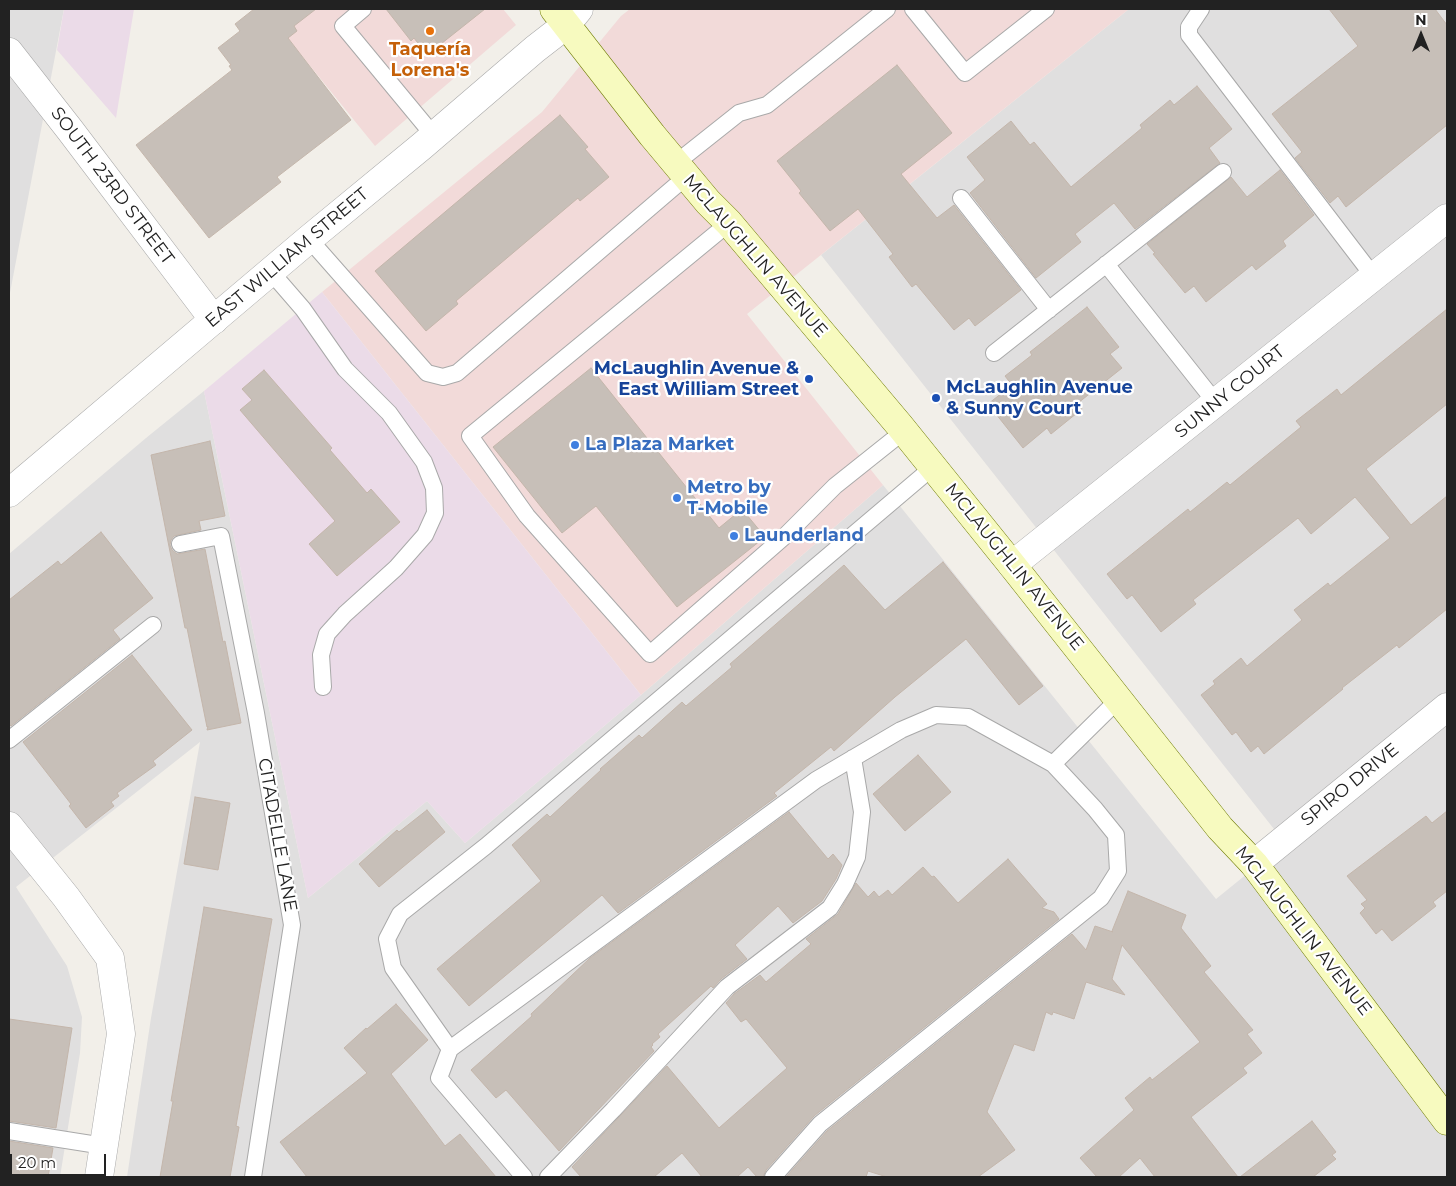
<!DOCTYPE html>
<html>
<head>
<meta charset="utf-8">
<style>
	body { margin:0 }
	#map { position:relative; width:1456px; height:1186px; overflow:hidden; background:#f2efe9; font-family:Montserrat,sans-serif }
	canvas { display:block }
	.frame { position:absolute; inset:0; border:10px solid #222; pointer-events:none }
	.north { position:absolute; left:1396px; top:10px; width:50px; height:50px; -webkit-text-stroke:4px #fff; paint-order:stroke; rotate:0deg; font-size:14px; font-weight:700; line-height:20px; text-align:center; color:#222 }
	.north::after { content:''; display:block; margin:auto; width:18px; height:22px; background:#222; clip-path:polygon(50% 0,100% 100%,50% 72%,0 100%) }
	.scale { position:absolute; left:10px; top:1154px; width:96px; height:22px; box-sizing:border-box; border:2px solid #222; border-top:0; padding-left:6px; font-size:15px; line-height:18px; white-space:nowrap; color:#222; -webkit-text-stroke:4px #fff; paint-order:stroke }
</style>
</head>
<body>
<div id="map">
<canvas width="1456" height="1186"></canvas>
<div class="frame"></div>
<div class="north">N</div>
<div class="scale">20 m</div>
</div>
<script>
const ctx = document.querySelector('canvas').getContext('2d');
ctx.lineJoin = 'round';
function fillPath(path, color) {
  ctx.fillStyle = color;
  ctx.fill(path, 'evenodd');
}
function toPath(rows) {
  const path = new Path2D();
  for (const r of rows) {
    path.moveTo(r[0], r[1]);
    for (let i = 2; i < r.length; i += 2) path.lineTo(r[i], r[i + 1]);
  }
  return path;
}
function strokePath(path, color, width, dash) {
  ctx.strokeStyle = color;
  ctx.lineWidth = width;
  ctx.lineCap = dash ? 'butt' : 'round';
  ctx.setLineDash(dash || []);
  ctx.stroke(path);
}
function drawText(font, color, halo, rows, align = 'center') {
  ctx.font = font + ' Montserrat,sans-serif';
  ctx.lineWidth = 4.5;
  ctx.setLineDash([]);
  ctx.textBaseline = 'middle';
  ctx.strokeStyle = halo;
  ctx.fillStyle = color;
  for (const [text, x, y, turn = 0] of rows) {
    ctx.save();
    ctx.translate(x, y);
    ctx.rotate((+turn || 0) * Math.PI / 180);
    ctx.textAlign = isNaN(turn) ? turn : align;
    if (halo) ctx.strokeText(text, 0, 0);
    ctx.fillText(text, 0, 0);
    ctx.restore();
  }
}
fillPath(toPath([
	[9,9,64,9,9,298],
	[1129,9,1447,9,1447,1177,127,1177,151,1018,200,742,16,887,67,966,82,1017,80,1053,60,1177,9,1177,9,554,146,438,204,391,308,898,427,801,465,843,641,695,883,485,1216,899,1285,843,821,255]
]), '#e0dfdf');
fillPath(toPath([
	[276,9,503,9,516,25,375,146,268,14],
	[630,9,1129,9,747,314,883,485,641,695,322,292,542,112,621,16]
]), '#f2dad9');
fillPath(toPath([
	[64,9,134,9,116,118,57,50],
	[322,292,641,695,465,843,427,801,308,898,204,391]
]), '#ebdbe8');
const building = toPath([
	[254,9,316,9,294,26,297,31,288,38,351,120,277,177,281,182,209,238,136,145,232,70,229,66,231,65,218,48,240,31,235,24,254,9],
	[386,9,485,9,427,55,414,38,411,41,386,9],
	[1329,9,1435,9,1447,25,1447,125,1346,207,1338,196,1330,203,1295,158,1302,152,1272,114,1358,46,1329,9],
	[897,65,952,133,901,174,937,218,954,205,1021,290,975,326,969,318,954,330,916,284,912,287,889,257,893,254,858,209,830,231,799,193,801,191,777,161,897,65],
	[1197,86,1232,129,1209,148,1220,163,1135,229,1114,203,1075,234,1081,242,1036,278,970,193,985,180,967,157,1011,121,1030,145,1034,142,1071,187,1142,128,1140,125,1170,100,1174,105,1197,86],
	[560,115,588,147,585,149,609,177,580,201,578,198,456,301,458,304,426,331,375,271,560,115],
	[1280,170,1314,215,1283,241,1286,246,1256,270,1252,265,1206,302,1194,286,1185,293,1153,254,1155,253,1147,244,1231,177,1247,197,1280,170],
	[1087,307,1119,347,1110,354,1122,368,1078,403,1082,409,1051,434,1047,428,1023,448,988,404,1012,385,1005,376,1032,355,1030,352,1087,307],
	[1447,309,1447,404,1366,469,1411,525,1447,496,1447,609,1399,648,1397,645,1342,688,1343,689,1264,754,1258,746,1251,752,1236,732,1232,735,1201,695,1215,684,1213,681,1241,658,1247,666,1302,620,1294,610,1328,583,1330,586,1390,538,1355,497,1311,534,1298,518,1193,600,1196,604,1161,632,1132,595,1127,599,1107,574,1188,509,1190,512,1227,482,1230,485,1301,427,1296,421,1337,389,1341,395,1447,309],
	[591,368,719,528,742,509,765,537,677,607,596,506,562,533,493,447,591,368],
	[264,370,332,448,330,450,367,493,371,489,400,522,337,576,309,544,335,521,240,410,252,400,242,389,264,370],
	[210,441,225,516,199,521,201,530,174,536,171,540,170,545,172,550,177,554,205,549,223,642,225,641,241,723,207,730,208,726,207,727,187,628,185,628,151,455,210,441],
	[101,532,153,598,113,630,120,639,11,726,9,724,9,600,58,561,61,565,101,532],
	[943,562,1043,686,1019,705,966,639,895,697,834,751,831,747,774,793,777,796,618,913,602,895,469,1006,437,969,541,881,512,845,547,814,550,817,601,770,600,769,639,735,642,738,682,702,686,706,732,667,730,664,844,565,885,610,943,562],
	[132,655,192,730,153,761,156,765,117,793,119,796,111,802,114,806,86,828,69,806,71,804,23,742,132,655],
	[918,755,951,792,905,831,873,794,918,755],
	[195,797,230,803,218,870,184,864,195,797],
	[427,810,445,832,379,887,359,864,397,830,399,832,427,810],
	[1447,811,1447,891,1433,902,1436,906,1392,941,1382,929,1376,934,1360,913,1365,908,1361,904,1367,900,1347,876,1426,816,1432,823,1447,811],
	[789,812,828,859,833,854,842,865,836,879,822,901,793,923,778,906,735,945,747,959,721,979,713,988,711,986,658,1034,660,1037,652,1044,653,1045,651,1047,654,1051,559,1151,506,1090,496,1098,471,1070,532,1016,531,1014,590,958,789,812],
	[1008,859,1047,904,1042,908,1054,912,1059,919,814,1116,766,1170,763,1177,757,1177,748,1167,737,1177,702,1177,682,1153,654,1177,581,1177,572,1167,667,1066,719,1128,787,1068,746,1019,741,1022,726,1003,734,994,760,975,766,982,811,944,806,939,838,914,856,883,868,897,874,891,879,897,888,890,892,895,923,867,932,877,934,876,958,903,1008,859],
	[1128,891,1186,915,1181,928,1211,966,1204,972,1253,1030,1247,1034,1262,1053,1243,1068,1247,1073,1191,1117,1238,1177,1155,1177,1140,1158,1119,1177,1097,1177,1080,1158,1134,1110,1125,1098,1150,1077,1152,1080,1200,1042,1122,945,1112,979,1125,995,1086,982,1074,1019,1053,1012,1052,1015,1046,1012,1034,1051,1014,1044,987,1112,1015,1150,978,1177,887,1177,868,1171,866,1177,786,1177,827,1131,1072,934,1086,950,1095,926,1113,932,1112,931,1128,891],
	[204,907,272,919,236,1126,239,1127,230,1177,160,1177,173,1101,171,1101,204,907],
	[396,1004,428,1040,391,1074,445,1146,460,1134,496,1177,307,1177,280,1142,367,1073,344,1048,366,1028,367,1029,396,1004],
	[9,1019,72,1028,56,1128,9,1121,9,1019],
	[1312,1121,1336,1152,1332,1155,1336,1159,1313,1177,1240,1177,1312,1121],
	[9,1141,53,1148,48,1177,9,1177,9,1141]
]);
fillPath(building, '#c7bfb8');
strokePath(building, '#c4b6ab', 1);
const service = toPath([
	[363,9,343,26,434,136],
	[913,9,965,73,1046,9],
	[1201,9,1189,27,1189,35,1374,277],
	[676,163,739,113,767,105,887,9],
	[961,198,1049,310],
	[729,223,470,436,527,516,650,654,785,536,835,486,904,431],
	[309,239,427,373,443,377,457,373,687,176],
	[1106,264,1216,403],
	[271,272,303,309,345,369,389,413,424,462,434,488,435,513,425,535,396,568,345,614,327,634,321,655,323,687],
	[994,353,1223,172],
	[180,544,221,536,256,713,292,925,253,1177],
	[9,740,153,625],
	[1053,764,1119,699],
	[450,1049,393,968,387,939,400,914,486,846,933,467],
	[9,1131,104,1146],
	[524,1177,439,1078,450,1049,816,780,901,730,936,715,968,717,1053,764,1095,809,1116,835,1118,871,1101,898,820,1124,773,1177],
	[548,1177,613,1110,727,987,830,908,845,884,857,857,862,812,853,758]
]);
const minor = toPath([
	[566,25,579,9],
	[9,52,70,130,214,320],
	[1012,565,1447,218],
	[9,826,66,897,110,958,121,1034,99,1177],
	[1254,864,1447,707]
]);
const tertiary = toPath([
	[9,493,309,239,422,146,535,49,566,25]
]);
const secondary = toPath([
	[554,9,652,135,708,202,729,223,900,426,1012,565,1220,828,1254,864,1447,1121]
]);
strokePath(service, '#a9a9a9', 18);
strokePath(minor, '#a9a9a9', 29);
strokePath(tertiary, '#a9a9a9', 29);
strokePath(secondary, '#707d05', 29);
strokePath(service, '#fff', 16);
strokePath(minor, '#fff', 28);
strokePath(tertiary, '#fff', 28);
strokePath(secondary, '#f7fabf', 28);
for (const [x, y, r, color] of [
	[430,31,5,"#e8710a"],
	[809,379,5,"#1a4fb4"],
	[936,398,5,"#1a4fb4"],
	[575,445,5,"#3f7fe0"],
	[677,498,5,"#3f7fe0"],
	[734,536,5,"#3f7fe0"]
]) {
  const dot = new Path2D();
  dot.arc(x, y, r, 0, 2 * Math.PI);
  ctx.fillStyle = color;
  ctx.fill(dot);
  strokePath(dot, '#fff', 2);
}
drawText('bold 18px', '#c56008', '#fff', [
	["Taquería",430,50],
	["Lorena's",430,71]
]);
drawText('18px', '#222', '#fff', [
	["SOUTH 23RD STREET",112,186,53],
	["MCLAUGHLIN AVENUE",755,256,49],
	["EAST WILLIAM STREET",287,258,-40],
	["SUNNY COURT",1230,392,-39],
	["MCLAUGHLIN AVENUE",1014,567,51],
	["SPIRO DRIVE",1350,785,-39],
	["CITADELLE LANE",277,835,80],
	["MCLAUGHLIN AVENUE",1303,931,52]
]);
drawText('bold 18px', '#164399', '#fff', [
	["McLaughlin Avenue &",799,369],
	["East William Street",799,390],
	["McLaughlin Avenue",946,388,"left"],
	["& Sunny Court",946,409,"left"]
], 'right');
drawText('bold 18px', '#366cbe', '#fff', [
	["La Plaza Market",585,445],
	["Metro by",687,488],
	["T-Mobile",687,509],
	["Launderland",744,536]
], 'left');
</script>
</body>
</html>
